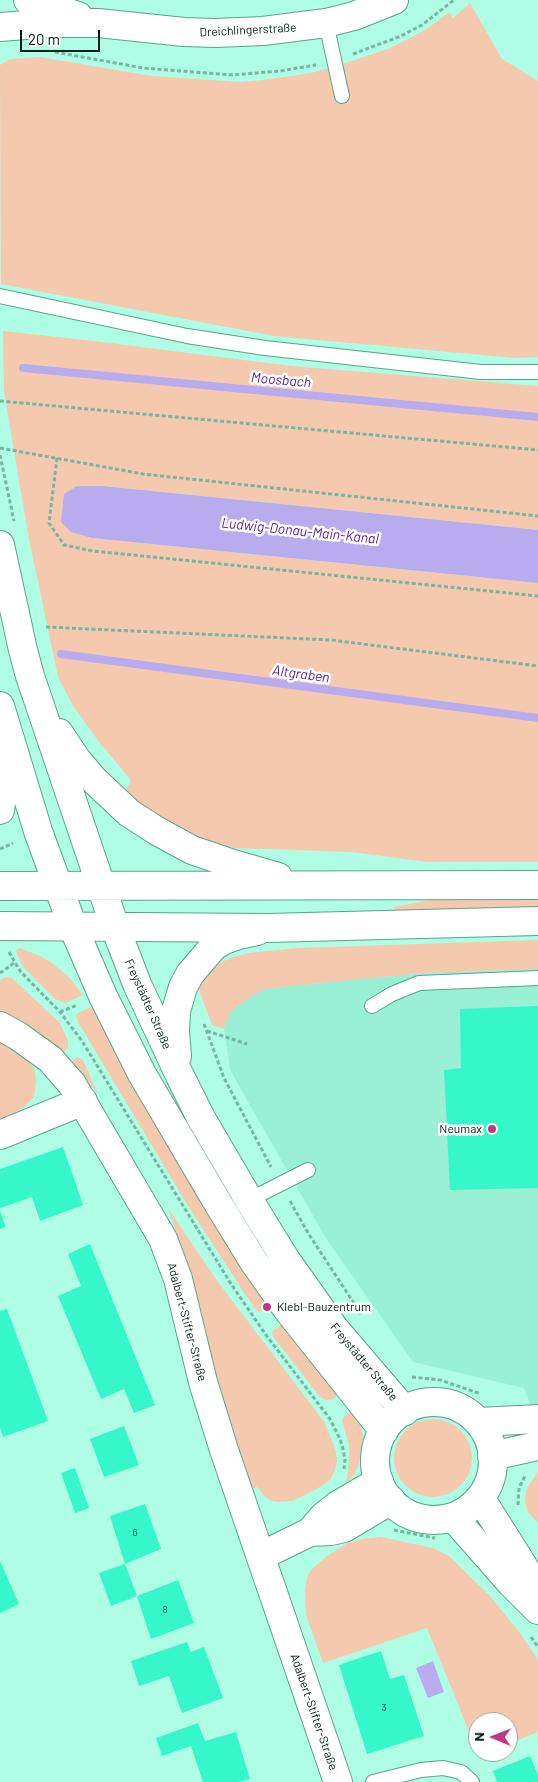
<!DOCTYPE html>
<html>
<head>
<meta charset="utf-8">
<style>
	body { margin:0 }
	#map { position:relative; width:538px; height:1782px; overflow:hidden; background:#affde4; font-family:Barlow,sans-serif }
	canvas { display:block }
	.north { position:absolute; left:468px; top:1712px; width:50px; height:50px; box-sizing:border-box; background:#fff; border:1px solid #99a5a2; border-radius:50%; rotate:271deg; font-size:14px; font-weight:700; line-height:20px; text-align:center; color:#001f17 }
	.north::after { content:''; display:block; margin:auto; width:18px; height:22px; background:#bd397e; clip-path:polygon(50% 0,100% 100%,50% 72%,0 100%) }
	.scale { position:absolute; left:20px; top:30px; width:80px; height:22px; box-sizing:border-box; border:2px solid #001f17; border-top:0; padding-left:6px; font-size:15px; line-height:18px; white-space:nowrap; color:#001f17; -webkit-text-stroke:4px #fff; paint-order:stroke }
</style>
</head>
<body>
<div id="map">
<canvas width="538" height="1782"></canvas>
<div class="north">N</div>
<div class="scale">20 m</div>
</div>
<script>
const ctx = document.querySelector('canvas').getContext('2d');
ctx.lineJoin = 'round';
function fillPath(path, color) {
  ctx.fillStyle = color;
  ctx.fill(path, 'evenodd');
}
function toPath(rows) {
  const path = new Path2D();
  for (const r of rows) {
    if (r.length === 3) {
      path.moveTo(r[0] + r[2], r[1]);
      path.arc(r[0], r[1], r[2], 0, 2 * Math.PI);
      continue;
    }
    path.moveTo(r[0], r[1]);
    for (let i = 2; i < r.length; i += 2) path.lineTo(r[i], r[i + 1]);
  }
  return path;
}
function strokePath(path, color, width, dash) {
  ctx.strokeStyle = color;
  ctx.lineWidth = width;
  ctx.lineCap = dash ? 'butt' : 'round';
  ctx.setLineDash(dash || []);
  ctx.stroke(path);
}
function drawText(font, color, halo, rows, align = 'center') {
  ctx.font = font + ' Barlow,sans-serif';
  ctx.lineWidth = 5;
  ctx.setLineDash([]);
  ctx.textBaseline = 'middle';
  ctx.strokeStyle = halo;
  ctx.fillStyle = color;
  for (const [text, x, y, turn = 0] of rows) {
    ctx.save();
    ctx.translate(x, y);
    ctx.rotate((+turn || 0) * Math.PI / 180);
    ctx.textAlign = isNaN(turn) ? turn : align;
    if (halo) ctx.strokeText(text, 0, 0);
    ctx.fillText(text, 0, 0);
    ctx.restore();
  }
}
fillPath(toPath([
	[538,969,538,1425,524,1388,413,1362,327,1240,239,1086,230,1069,224,1029,230,1013,237,1006,257,993,270,988,425,973]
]), '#99f0d5');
fillPath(toPath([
	[470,3,502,59,538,81,538,357,515,358,274,336,1,284,0,65,10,59,40,57,152,76,241,82,263,80,311,73,346,63,390,48,427,29,449,12,453,18],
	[3,331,94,341,291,366,538,386,538,530,103,486,77,486,64,494,71,532,92,538,538,583,538,862,427,862,352,852,233,848,216,845,200,840,166,823,124,794,131,780,99,742,73,706,58,677,28,534,4,391],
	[538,893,538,910,394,916,394,907,450,896],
	[538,940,538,969,425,973,270,988,257,993,237,1006,230,1013,224,1029,212,1025,199,990,199,985,214,966,230,958,248,953,298,948],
	[20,948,40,956,53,964,69,977,83,995,65,1003,55,999,23,967,17,954,16,950],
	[6,977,12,978,60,1023,68,1041,68,1047,64,1052,62,1053,0,1014,0,980],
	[91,1007,96,1010,269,1307,263,1311,259,1312,255,1309,241,1288,185,1201,78,1022,76,1016,78,1013],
	[0,1037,28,1060,35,1071,36,1082,34,1097,22,1109,0,1121],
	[77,1057,83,1060,98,1094,76,1068,73,1061],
	[168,1208,218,1282,325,1423,336,1451,337,1461,335,1470,330,1480,320,1487,303,1496,291,1501,278,1502,271,1501,265,1497,257,1487,252,1489,233,1446,185,1260],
	[284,1324,339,1394,333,1399,326,1400,320,1397,274,1338,272,1333,273,1330],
	[352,1410,359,1417,363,1435,359,1464,354,1475,346,1483,349,1464,349,1445,342,1421,344,1417],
	[433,1458,39],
	[538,1472,538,1523,527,1511,525,1499,527,1488],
	[381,1537,433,1548,449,1556,490,1596,520,1633,538,1660,538,1732,508,1744,508,1722,478,1722,478,1752,489,1752,479,1756,427,1628,323,1663,306,1615,305,1590,307,1577,312,1569,327,1556,346,1544,362,1539]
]), '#f5c9ae');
fillPath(toPath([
	[77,486,103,486,538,530,538,583,92,538,71,532,61,522,64,494],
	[433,1661,444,1692,428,1698,416,1668]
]), '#b8acef');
strokePath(toPath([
	[23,368,538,417],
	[61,654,538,718]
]), '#b8acef', 8);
fillPath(toPath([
	[538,1006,538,1188,450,1190,444,1070,461,1068,460,1009],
	[63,1147,83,1205,40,1221,32,1197,0,1208,0,1169],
	[0,1211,6,1227,0,1229],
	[90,1244,155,1405,134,1413,124,1389,101,1399,58,1296,81,1286,68,1254],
	[7,1309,48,1421,3,1437,0,1428,0,1311],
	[124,1426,139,1465,104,1477,90,1439],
	[75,1468,89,1508,75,1513,61,1473],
	[145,1504,161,1549,125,1564,110,1516],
	[0,1561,19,1604,0,1613],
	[125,1564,137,1596,111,1606,99,1573],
	[178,1580,194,1623,151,1639,137,1596],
	[187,1642,191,1652,204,1647,223,1698,182,1713,169,1676,139,1686,131,1661],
	[381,1651,390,1679,404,1675,424,1736,367,1754,339,1665],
	[198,1723,205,1741,236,1732,250,1779,239,1782,203,1782,191,1746,162,1756,156,1738],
	[530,1756,538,1775,538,1782,497,1782,493,1771]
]), '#36f7ca');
const service = toPath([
	[326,23,342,96],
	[0,296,187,336,265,348,481,372,538,372],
	[372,1006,392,994,419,983,538,978],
	[249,1200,308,1170],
	[373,1782,421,1770,443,1768,461,1772,472,1782]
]);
const minor = toPath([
	[0,1026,18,1036,50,1059,72,1084,163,1239,178,1279,203,1382,224,1450,338,1782],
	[0,1135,83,1101],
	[479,1422,538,1419],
	[492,1456,538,1446],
	[310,1532,324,1516,338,1505,379,1481],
	[261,1556,310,1532,331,1531,344,1528,391,1500]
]);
const tertiary = toPath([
	[28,0,78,16],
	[0,27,51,23,98,23,184,32,216,33,263,31,326,23,354,16,394,0],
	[73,927,103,996,142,1074,219,1205,254,1262,287,1309,384,1431],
	[115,927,137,984,180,1076,201,1118,249,1200,286,1260,334,1328,405,1411],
	[177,1056,175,1032,176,1011,183,987,190,974,213,947,224,940,238,935,257,931],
	[434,1461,59],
	[481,1499,522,1564,538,1592],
	[453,1517,511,1583,538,1610]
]);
const secondary = toPath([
	[0,545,23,650,30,676,115,927],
	[0,706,38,831,73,927],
	[59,733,77,760,94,780,129,813,157,831,192,850,233,864,278,877],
	[0,810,4,784,1,745],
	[0,886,538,885],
	[0,926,268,928,538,921]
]);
strokePath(service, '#58a48e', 16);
strokePath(minor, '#58a48e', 30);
strokePath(tertiary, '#58a48e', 30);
strokePath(secondary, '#58a48e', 30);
strokePath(toPath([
	[55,52,143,68,233,75,280,71,316,65],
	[353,54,401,36,422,25,454,0],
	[0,401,538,450],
	[0,448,143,474,538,516],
	[0,455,14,521],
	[57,458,49,523,64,545,93,551,538,596],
	[46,627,331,640,538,666],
	[0,849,13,843],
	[9,952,20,971,60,1012,82,1041,231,1284,266,1335,330,1419,340,1439,343,1449,345,1460,344,1469],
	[0,973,14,963],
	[60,1012,77,1005],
	[204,1024,224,1078,271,1167],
	[207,1031,247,1044],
	[290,1201,308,1233,361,1314],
	[412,1377,440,1380,481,1394],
	[518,1505,519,1488,525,1476],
	[394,1530,435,1538],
	[531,1637,538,1647]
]), '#77b6a2', 3, [4, 2.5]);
strokePath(service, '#fff', 14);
strokePath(minor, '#fff', 28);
strokePath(tertiary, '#fff', 28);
strokePath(secondary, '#fff', 28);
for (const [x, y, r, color] of [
	[492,1129,5,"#bd397e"],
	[267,1307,5,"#bd397e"]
]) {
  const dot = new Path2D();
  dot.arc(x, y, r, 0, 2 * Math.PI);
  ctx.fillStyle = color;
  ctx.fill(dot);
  strokePath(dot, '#fff', 2);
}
drawText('10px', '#0e5544', null, [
	["6",135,1533],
	["8",165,1610],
	["3",384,1708]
]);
drawText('12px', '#001f17', '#fff', [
	["Dreichlingerstraße",248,30,-3],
	["Freystädter Straße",148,1004,66],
	["Adalbert-Stifter-Straße",187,1322,75],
	["Freystädter Straße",364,1362,50],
	["Adalbert-Stifter-Straße",314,1712,71]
]);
drawText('12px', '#001f17', '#fff', [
	["Neumax",482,1129],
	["Klebl-Bauzentrum",277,1307,"left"]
], 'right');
drawText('italic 14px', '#5527a7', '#fff', [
	["Moosbach",281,380,5],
	["Ludwig-Donau-Main-Kanal",300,531,6],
	["Altgraben",301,674,8]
]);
</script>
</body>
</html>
